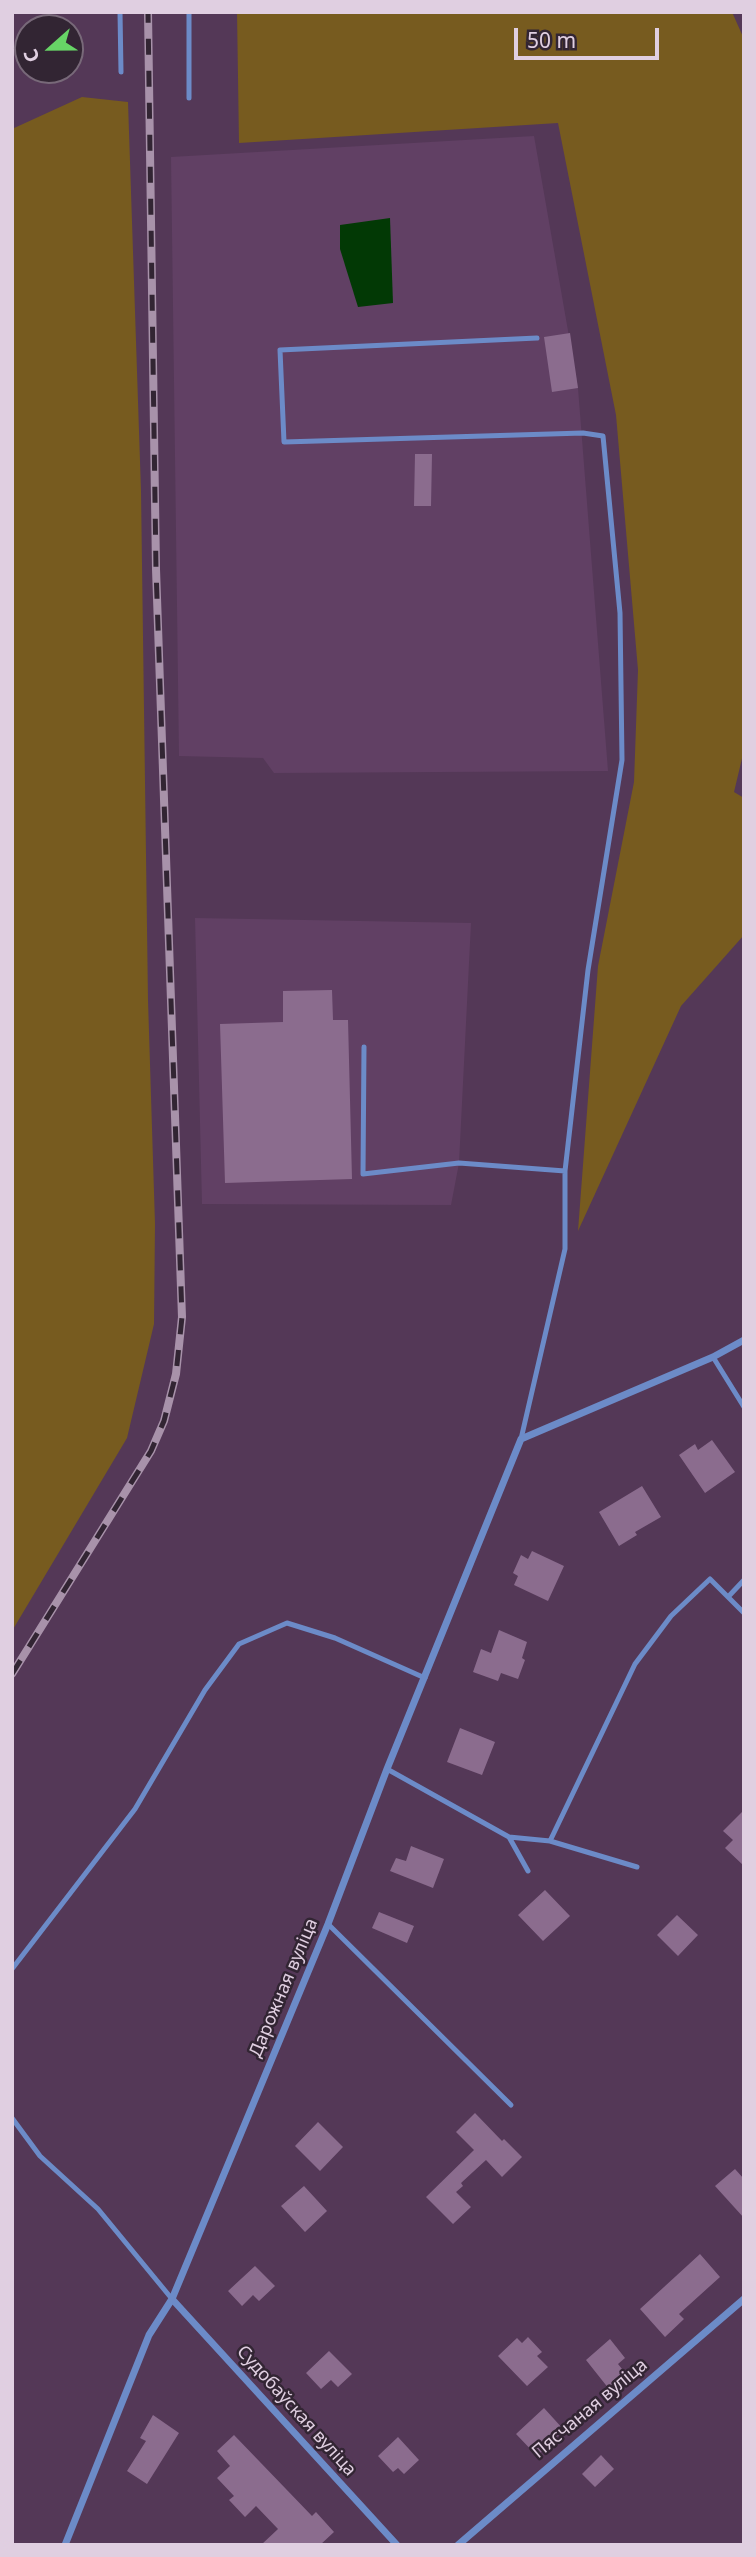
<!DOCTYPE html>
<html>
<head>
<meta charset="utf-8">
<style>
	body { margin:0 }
	#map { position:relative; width:756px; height:2557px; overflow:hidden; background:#543857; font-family:"Noto Sans",sans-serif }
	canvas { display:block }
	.frame { position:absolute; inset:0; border:14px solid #e0cfe1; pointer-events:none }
	.north { position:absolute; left:14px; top:14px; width:70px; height:70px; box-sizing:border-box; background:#322533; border:2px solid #786979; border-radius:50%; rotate:249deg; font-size:19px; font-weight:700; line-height:28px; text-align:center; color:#e0cfe1 }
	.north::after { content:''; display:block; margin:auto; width:24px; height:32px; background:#67d466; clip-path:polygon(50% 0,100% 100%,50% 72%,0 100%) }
	.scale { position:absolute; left:514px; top:28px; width:145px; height:32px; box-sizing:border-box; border:4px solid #e0cfe1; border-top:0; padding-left:9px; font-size:21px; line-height:24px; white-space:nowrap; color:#e0cfe1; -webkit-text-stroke:5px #322533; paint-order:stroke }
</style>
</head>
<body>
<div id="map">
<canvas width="756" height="2557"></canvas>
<div class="frame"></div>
<div class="north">С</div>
<div class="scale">50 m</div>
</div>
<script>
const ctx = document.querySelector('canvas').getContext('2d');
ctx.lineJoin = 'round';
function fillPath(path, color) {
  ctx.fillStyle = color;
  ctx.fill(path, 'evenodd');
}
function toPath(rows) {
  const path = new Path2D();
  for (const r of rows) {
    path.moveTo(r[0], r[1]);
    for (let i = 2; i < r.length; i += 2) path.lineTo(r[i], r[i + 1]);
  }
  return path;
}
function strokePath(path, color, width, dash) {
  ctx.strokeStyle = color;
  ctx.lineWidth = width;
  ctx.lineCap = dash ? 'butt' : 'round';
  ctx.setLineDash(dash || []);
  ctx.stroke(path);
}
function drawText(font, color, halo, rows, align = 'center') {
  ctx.font = font + ' "Noto Sans",sans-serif';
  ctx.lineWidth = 5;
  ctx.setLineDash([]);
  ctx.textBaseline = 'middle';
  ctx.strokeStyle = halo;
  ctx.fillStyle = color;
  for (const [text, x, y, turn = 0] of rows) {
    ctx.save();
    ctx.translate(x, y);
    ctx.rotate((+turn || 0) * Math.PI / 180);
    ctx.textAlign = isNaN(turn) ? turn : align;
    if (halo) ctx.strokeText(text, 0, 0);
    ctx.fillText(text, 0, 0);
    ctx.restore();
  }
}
fillPath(toPath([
	[534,136,578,388,608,771,274,773,263,758,179,756,171,157],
	[195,918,471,923,459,1163,451,1205,202,1204]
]), '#614064');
fillPath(toPath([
	[237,12,732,12,744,39,744,750,734,792,744,798,744,935,681,1006,578,1231,598,966,634,782,638,670,616,415,558,123,239,143],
	[82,97,128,102,141,491,148,1000,155,1224,154,1324,127,1438,12,1631,12,129]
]), '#775b1f');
fillPath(toPath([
	[390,218,393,303,358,307,340,249,340,225]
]), '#023905');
fillPath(toPath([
	[570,333,578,388,552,392,544,337],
	[415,454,432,454,431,506,414,506],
	[332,990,333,1020,348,1020,352,1179,225,1183,220,1024,283,1022,283,991],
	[712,1440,735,1472,705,1493,679,1455,695,1444,698,1450],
	[642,1486,661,1517,635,1532,637,1535,619,1546,599,1512],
	[532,1551,564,1566,548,1601,514,1585,518,1576,513,1573,521,1555,528,1559],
	[499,1630,527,1642,522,1658,525,1660,518,1679,501,1673,498,1681,473,1672,481,1649,491,1653],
	[460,1728,495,1742,482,1775,447,1762],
	[744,1810,744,1866,725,1848,733,1840,723,1831],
	[411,1846,444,1859,433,1888,390,1871,396,1858,406,1861],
	[545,1890,570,1916,543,1941,518,1915],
	[379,1912,414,1926,407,1943,372,1928],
	[677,1915,698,1935,678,1956,657,1935],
	[475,2113,502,2141,504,2139,522,2157,502,2177,486,2160,461,2183,463,2186,456,2192,471,2207,453,2224,426,2197,474,2150,456,2132],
	[318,2122,343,2147,320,2171,295,2146],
	[735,2169,744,2179,744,2218,715,2186],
	[304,2186,327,2211,305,2232,281,2206],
	[700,2254,720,2277,679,2314,684,2319,665,2337,640,2309],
	[255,2266,275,2286,259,2301,253,2295,242,2306,228,2291],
	[528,2337,542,2352,537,2356,548,2367,527,2386,498,2356,517,2338,522,2343],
	[610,2339,625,2358,618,2364,626,2374,609,2389,586,2360],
	[329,2351,352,2374,338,2387,331,2380,321,2389,306,2373],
	[544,2408,564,2430,537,2456,516,2434],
	[153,2415,179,2433,147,2484,127,2471,146,2441,140,2438],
	[234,2435,312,2516,316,2512,334,2532,320,2545,261,2545,278,2529,256,2506,245,2517,229,2500,234,2496,217,2478,230,2466,217,2451],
	[398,2437,419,2460,404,2474,398,2468,393,2472,378,2456],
	[601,2455,614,2469,595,2487,582,2474]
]), '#8b6c8e');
strokePath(toPath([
	[120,12,121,72],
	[189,12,189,98],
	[364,1047,363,1174,459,1163,565,1171],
	[713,1357,744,1407],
	[521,1439,565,1249,565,1171,588,970,622,760,620,613,603,436,583,433,284,442,280,350,537,338],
	[728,1597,744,1613],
	[387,1769,509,1837,550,1841,637,1867],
	[509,1837,528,1871],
	[550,1841,635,1664,671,1616,710,1579,728,1597,744,1580],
	[328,1924,511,2105],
	[12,1969,135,1809,205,1690,239,1644,287,1623,335,1638,425,1678],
	[12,2118,40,2156,98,2209,172,2299]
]), '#6c8bc8', 5);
strokePath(toPath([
	[172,2299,397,2545],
	[65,2545,149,2335,172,2299,328,1924,387,1769,521,1439,713,1357,744,1340],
	[458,2545,744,2299]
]), '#6c8bc8', 7);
const rail = toPath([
	[12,1674,151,1451,164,1421,176,1374,182,1317,156,569,148,12]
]);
strokePath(rail, '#a892aa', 8);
strokePath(rail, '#322533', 5, [16]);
drawText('18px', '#e0cfe1', '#322533', [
	["Дарожная вуліца",284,1988,-67],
	["Пясчаная вуліца",590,2409,-40],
	["Судобаўская вуліца",296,2411,48]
]);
</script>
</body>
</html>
